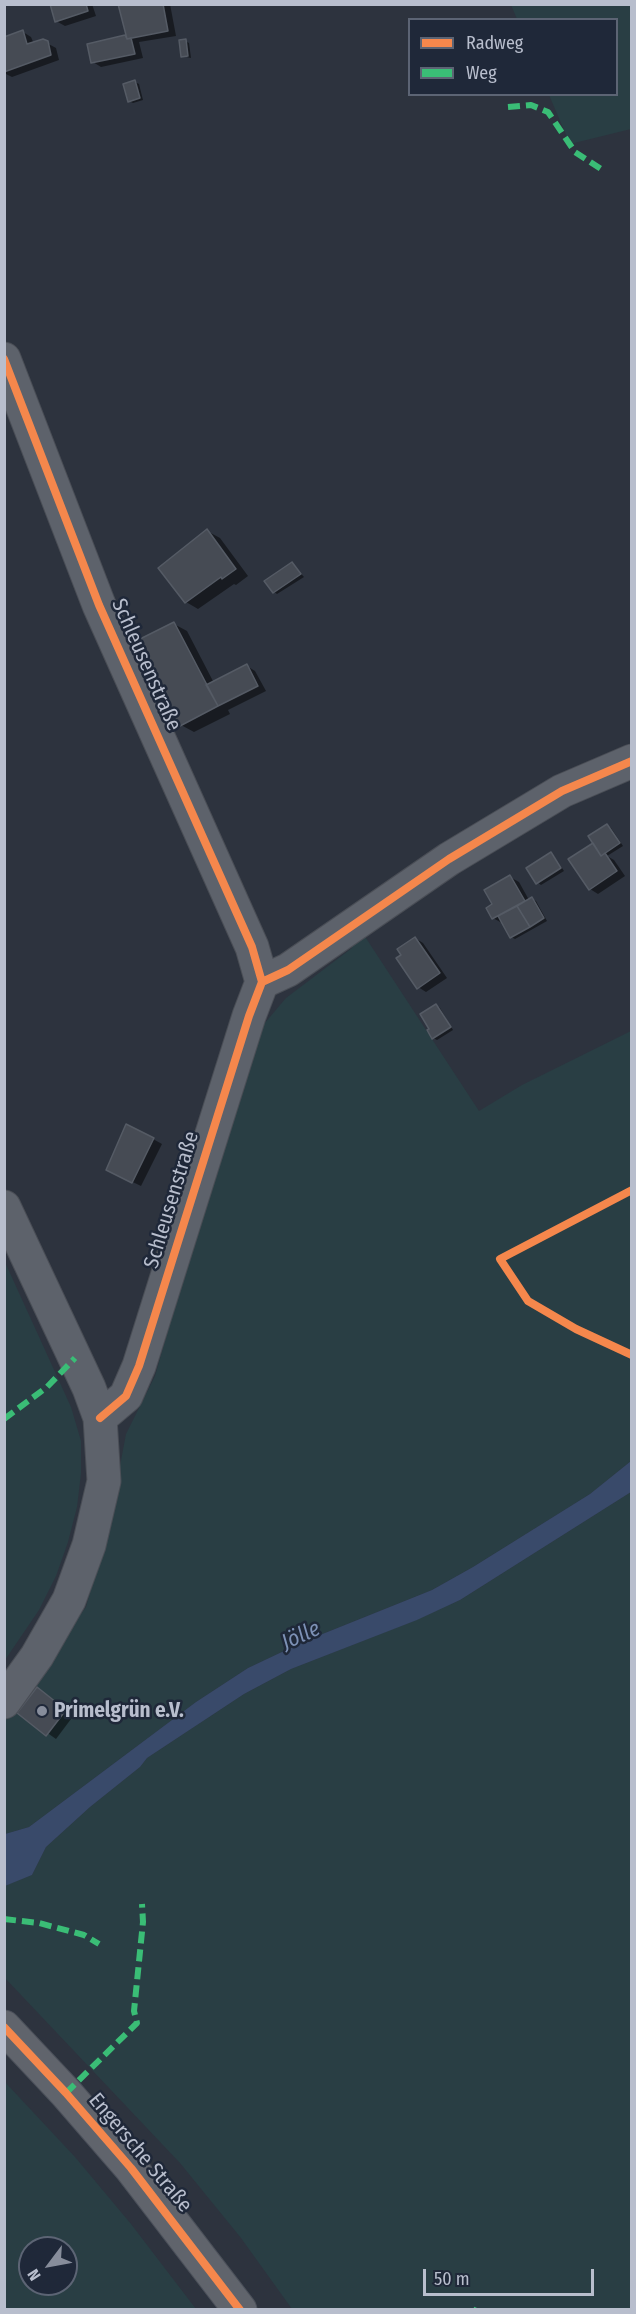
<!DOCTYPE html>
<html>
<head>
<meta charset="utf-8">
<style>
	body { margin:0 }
	#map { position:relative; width:636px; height:2314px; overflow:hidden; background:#2d333e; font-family:"Fira Sans Condensed",sans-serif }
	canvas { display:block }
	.frame { position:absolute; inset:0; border:6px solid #b8becd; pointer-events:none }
	.legend { position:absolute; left:408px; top:18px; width:210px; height:78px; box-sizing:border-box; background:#1f2839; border:2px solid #5c6474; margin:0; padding:8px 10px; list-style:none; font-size:18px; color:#b8becd }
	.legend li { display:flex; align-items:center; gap:12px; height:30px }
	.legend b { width:30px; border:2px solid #5c6474 }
	.north { position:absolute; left:18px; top:2236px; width:60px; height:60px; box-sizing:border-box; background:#1f2839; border:2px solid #5c6474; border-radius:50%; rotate:238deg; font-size:16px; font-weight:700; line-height:24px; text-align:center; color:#b8becd }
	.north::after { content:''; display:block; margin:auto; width:21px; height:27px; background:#878d9b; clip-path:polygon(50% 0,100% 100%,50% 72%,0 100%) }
	.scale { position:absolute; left:423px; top:2269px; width:171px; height:27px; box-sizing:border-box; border:3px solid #b8becd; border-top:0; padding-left:8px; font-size:18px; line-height:21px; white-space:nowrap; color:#b8becd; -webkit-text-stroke:4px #1f2839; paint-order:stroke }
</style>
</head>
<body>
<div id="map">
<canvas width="636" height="2314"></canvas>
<div class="frame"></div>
<ul class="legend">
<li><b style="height:8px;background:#f5874c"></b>Radweg</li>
<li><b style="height:8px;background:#3abd76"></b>Weg</li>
</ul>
<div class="north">N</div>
<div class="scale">50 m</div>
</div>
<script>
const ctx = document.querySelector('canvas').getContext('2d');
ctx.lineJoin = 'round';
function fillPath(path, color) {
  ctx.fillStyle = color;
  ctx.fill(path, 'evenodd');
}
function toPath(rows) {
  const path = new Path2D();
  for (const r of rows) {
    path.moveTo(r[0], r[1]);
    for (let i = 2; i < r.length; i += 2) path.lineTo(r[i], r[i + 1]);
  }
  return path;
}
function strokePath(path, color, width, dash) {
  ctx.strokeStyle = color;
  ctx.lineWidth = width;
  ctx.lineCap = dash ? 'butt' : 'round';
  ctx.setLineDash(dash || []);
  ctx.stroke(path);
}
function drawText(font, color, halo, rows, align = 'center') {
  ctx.font = font + ' "Fira Sans Condensed",sans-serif';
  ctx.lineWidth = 5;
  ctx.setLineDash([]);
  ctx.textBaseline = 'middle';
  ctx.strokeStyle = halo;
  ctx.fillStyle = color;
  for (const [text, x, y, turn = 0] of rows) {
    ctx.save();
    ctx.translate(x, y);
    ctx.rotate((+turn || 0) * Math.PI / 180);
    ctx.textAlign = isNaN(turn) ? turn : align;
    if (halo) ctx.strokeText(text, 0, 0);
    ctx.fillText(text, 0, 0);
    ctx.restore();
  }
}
fillPath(toPath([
	[511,5,631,5,631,129,570,144,549,95,616,94,616,20,517,19],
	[362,932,479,1111,522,1085,631,1031,631,1461,590,1494,473,1567,432,1590,305,1641,248,1668,196,1702,29,1827,5,1834,4,1718,86,1607,109,1524,126,1434,155,1376,216,1162,264,1024,286,998,352,948,348,941],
	[4,1260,71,1407,81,1441,81,1473,77,1507,68,1542,56,1576,39,1610,5,1660],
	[631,1492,631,2309,292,2309,241,2238,180,2163,5,1978,4,1886,32,1875,46,1847,90,1807,140,1767,147,1758,244,1694,291,1669,416,1620,460,1600],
	[4,2081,75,2157,131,2224,196,2309,5,2309],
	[30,2248,66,2248,66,2284,30,2284]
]), '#293e44');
fillPath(toPath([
	[631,1461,631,1492,460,1600,417,1620,291,1669,244,1694,147,1758,140,1767,90,1807,46,1847,32,1875,5,1886,5,1834,29,1827,196,1702,248,1668,305,1641,432,1590,473,1567,590,1494]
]), '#394a6a');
fillPath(toPath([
	[51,4,92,4,96,16,65,26,56,21],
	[120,4,170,4,176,36,139,42,143,58,101,67,93,62,89,45,127,36],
	[23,32,31,37,34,44,43,41,56,48,59,60,12,77,4,73,4,39],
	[185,41,189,43,191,58,182,56],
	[135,82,139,84,143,100,133,103,129,101],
	[207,531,220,538,248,576,236,585,234,584,198,609,186,602],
	[292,564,304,577,277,594,274,592],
	[174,624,187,631,214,683,247,666,255,671,266,691,228,710,230,714,194,732,181,725],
	[607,825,611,828,623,846,607,856,614,860,625,876,598,894,590,889,595,844],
	[551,854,554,856,564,871,541,885,537,882],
	[510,877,519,882,529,900,532,899,536,901,547,921,515,939,511,937,502,923,493,918,494,905],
	[415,938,423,943,447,978,426,992,418,987,403,955],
	[436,1005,440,1008,453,1030,437,1040,433,1038],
	[153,1139,162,1144,141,1186,116,1174],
	[46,1694,74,1715,56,1739,19,1713]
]), '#0007');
const building = toPath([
	[50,4,86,4,88,11,55,22,50,4],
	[118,4,163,4,168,31,127,39,118,4],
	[23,30,27,44,43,39,48,41,51,55,4,72,4,37,23,30],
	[125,35,127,39,131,38,135,54,91,63,87,44,125,35],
	[186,39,188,56,181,57,179,40,186,39],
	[135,80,140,98,128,102,123,84,135,80],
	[207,529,236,569,222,579,221,577,185,603,158,568,207,529],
	[292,562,301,574,273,593,264,581,292,562],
	[174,622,218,706,180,726,136,641,174,622],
	[247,664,258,686,218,706,206,685,247,664],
	[607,824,620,843,601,856,588,836,607,824],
	[593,843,601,856,605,853,617,871,589,890,568,859,593,843],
	[551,852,561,868,536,884,526,868,551,852],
	[510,875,525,901,492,919,486,908,492,904,484,890,510,875],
	[532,897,544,918,530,927,517,906,532,897],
	[517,906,530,927,510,938,498,916,517,906],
	[415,937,440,973,417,989,396,958,401,955,397,949,415,937],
	[436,1004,451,1027,432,1039,427,1030,429,1029,420,1014,436,1004],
	[126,1124,154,1138,132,1183,106,1170,126,1124],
	[37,1687,66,1710,46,1736,17,1713,37,1687]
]);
fillPath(building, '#464b54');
strokePath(building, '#555b65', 1.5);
const minor = toPath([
	[4,359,99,605,252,947,262,982,249,1016,139,1366,126,1396,100,1418],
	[262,982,288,970,449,859,562,791,632,761],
	[4,1207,89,1388,100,1418,104,1481,89,1545,69,1600,37,1656,4,1702]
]);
const major = toPath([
	[4,2027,66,2093,131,2168,240,2310]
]);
strokePath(minor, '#4a4e56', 35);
strokePath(major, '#4b505a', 35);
strokePath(minor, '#5d626b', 33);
strokePath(major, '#60646c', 33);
strokePath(toPath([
	[508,107,531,105,548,112,575,152,601,169],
	[4,1419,47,1387,75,1358],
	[4,1919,39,1923,84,1935,99,1944],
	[66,2093,137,2023,134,2011,143,1922,142,1904],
	[476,2310,477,2308]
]), '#3abd76', 6, [12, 6]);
strokePath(toPath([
	[4,359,99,605,252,947,262,982,249,1016,139,1366,126,1396,100,1418],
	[262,982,288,970,449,859,562,791,632,761],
	[632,1190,500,1259,528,1301,576,1329,632,1355],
	[4,2027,66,2093,131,2168,240,2310]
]), '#f5874c', 8);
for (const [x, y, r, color] of [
	[42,1711,6,"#878d9b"]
]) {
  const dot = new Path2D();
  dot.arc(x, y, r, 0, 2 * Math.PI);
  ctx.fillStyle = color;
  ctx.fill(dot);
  strokePath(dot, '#1f2839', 2);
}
drawText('21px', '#b8becd', '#1f2839', [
	["Schleusenstraße",146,665,66],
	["Schleusenstraße",172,1200,-73],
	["Engersche Straße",140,2153,50]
]);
drawText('bold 21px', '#b8becd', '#1f2839', [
	["Primelgrün e.V.",54,1711]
], 'left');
drawText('italic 22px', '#7d91b6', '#1f2839', [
	["Jölle",301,1636,-24]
]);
</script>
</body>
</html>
